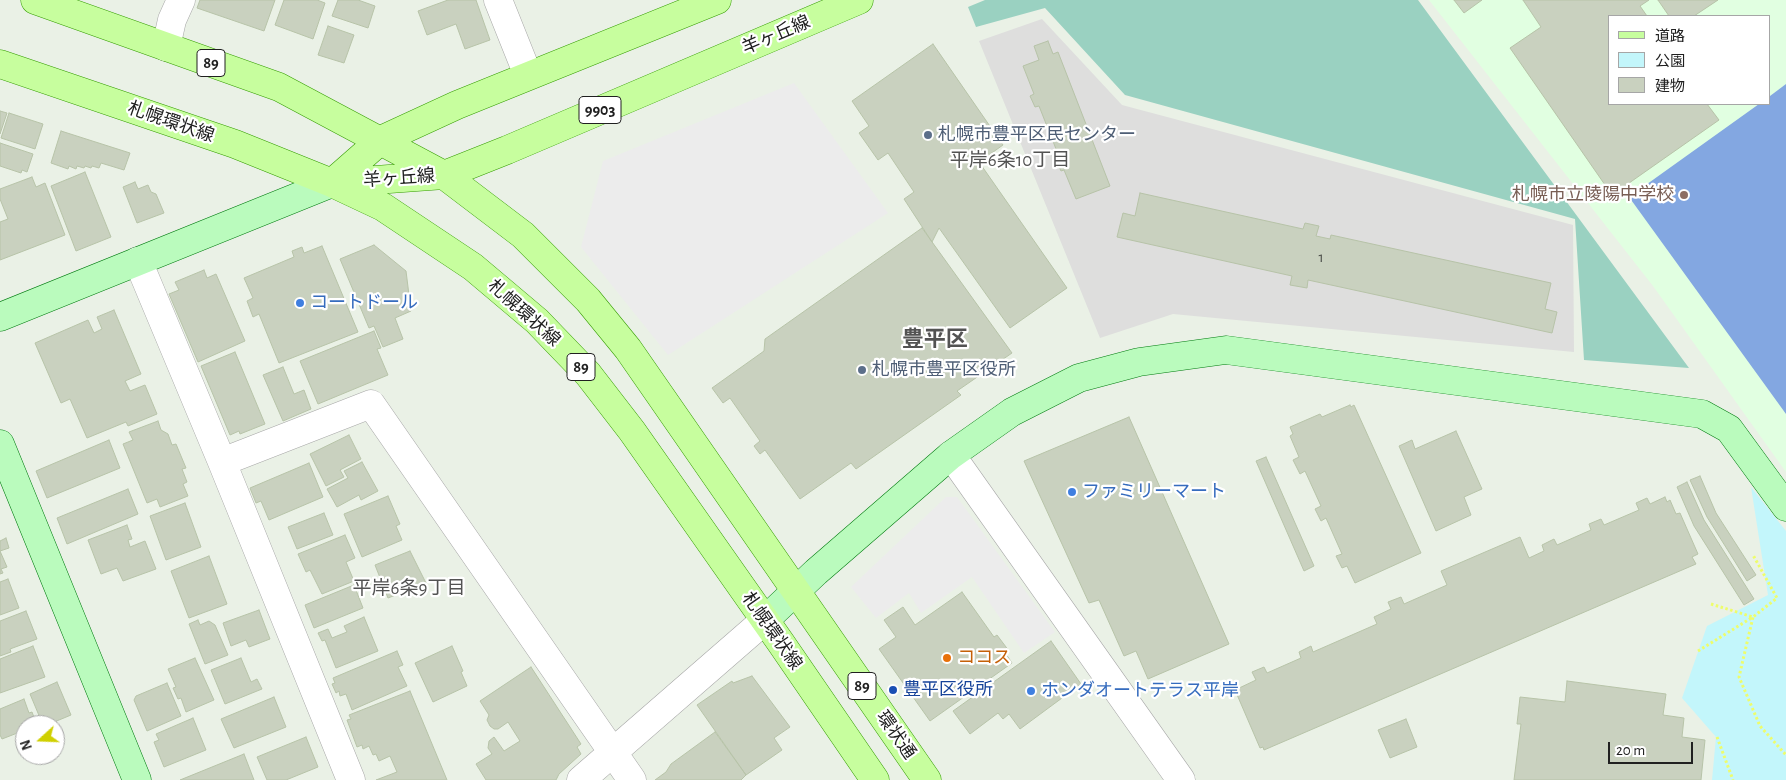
<!DOCTYPE html>
<html>
<head>
<meta charset="utf-8">
<style>
	body { margin:0 }
	#map { position:relative; width:1786px; height:780px; overflow:hidden; background:#eaf1e6; font-family:"Alegreya Sans","Noto Sans JP",sans-serif }
	canvas { display:block }
	.legend { position:absolute; left:1608px; top:15px; width:162px; height:90px; box-sizing:border-box; background:#fff; border:1px solid #a6a6a6; margin:0; padding:6px 9px; list-style:none; font-size:15px; color:#202020 }
	.legend li { display:flex; align-items:center; gap:10px; height:25px }
	.legend b { width:25px; border:1px solid #a6a6a6 }
	.north { position:absolute; left:15px; top:715px; width:50px; height:50px; box-sizing:border-box; background:#fff; border:1px solid #a6a6a6; border-radius:50%; rotate:250deg; font-size:14px; font-weight:700; line-height:20px; text-align:center; color:#202020 }
	.north::after { content:''; display:block; margin:auto; width:18px; height:22px; background:#d0d000; clip-path:polygon(50% 0,100% 100%,50% 72%,0 100%) }
	.scale { position:absolute; left:1608px; top:742px; width:85px; height:22px; box-sizing:border-box; border:2px solid #202020; border-top:0; padding-left:6px; font-size:15px; line-height:18px; white-space:nowrap; color:#202020; -webkit-text-stroke:4px #fff; paint-order:stroke }
</style>
</head>
<body>
<div id="map">
<canvas width="1786" height="780"></canvas>
<ul class="legend">
<li><b style="height:6px;background:#c7fe9e"></b>道路</li>
<li><b style="height:14px;background:#c3f6fb"></b>公園</li>
<li><b style="height:14px;background:#c9d1bf"></b>建物</li>
</ul>
<div class="north">N</div>
<div class="scale">20 m</div>
</div>
<script>
const ctx = document.querySelector('canvas').getContext('2d');
ctx.lineJoin = 'round';
function fillPath(path, color) {
  ctx.fillStyle = color;
  ctx.fill(path, 'evenodd');
}
function toPath(rows) {
  const path = new Path2D();
  for (const r of rows) {
    path.moveTo(r[0], r[1]);
    for (let i = 2; i < r.length; i += 2) path.lineTo(r[i], r[i + 1]);
  }
  return path;
}
function strokePath(path, color, width, dash) {
  ctx.strokeStyle = color;
  ctx.lineWidth = width;
  ctx.lineCap = dash ? 'butt' : 'round';
  ctx.setLineDash(dash || []);
  ctx.stroke(path);
}
function drawText(font, color, halo, rows, align = 'center') {
  ctx.font = font + ' "Alegreya Sans","Noto Sans JP",sans-serif';
  ctx.lineWidth = 4.5;
  ctx.setLineDash([]);
  ctx.textBaseline = 'middle';
  ctx.strokeStyle = halo;
  ctx.fillStyle = color;
  for (const [text, x, y, turn = 0] of rows) {
    ctx.save();
    ctx.translate(x, y);
    ctx.rotate((+turn || 0) * Math.PI / 180);
    ctx.textAlign = isNaN(turn) ? turn : align;
    if (halo) ctx.strokeText(text, 0, 0);
    ctx.fillText(text, 0, 0);
    ctx.restore();
  }
}
fillPath(toPath([
	[1042,19,1122,105,1573,225,1574,352,1173,314,1100,338,979,41]
]), '#dededd');
fillPath(toPath([
	[1429,0,1786,0,1786,472,1653,286],
	[1610,16,1770,16,1770,104,1610,104]
]), '#e1ffe1');
fillPath(toPath([
	[985,0,1418,0,1689,368,1584,360,1575,219,1125,95,1045,8,976,27,968,7]
]), '#9ad1c1');
fillPath(toPath([
	[1751,487,1786,531,1786,780,1712,780,1716,737,1682,698,1707,626,1768,595]
]), '#c3f6fb');
fillPath(toPath([
	[1786,84,1786,414,1629,197,1759,104,1770,104,1770,96]
]), '#83a7e1');
fillPath(toPath([
	[794,83,888,213,668,355,581,247,603,161],
	[946,497,957,497,1055,632,1024,653,972,577,921,613,909,593,876,618,851,587]
]), '#ececec');
const building = toPath([
	[200,0,275,0,264,31,197,8,200,0],
	[284,0,317,0,325,3,313,39,275,25,284,0],
	[338,0,358,0,375,6,368,28,332,16,338,0],
	[448,0,476,0,490,40,465,49,456,24,427,35,418,11,448,0],
	[1454,0,1482,0,1464,13,1454,0],
	[1523,0,1649,0,1640,6,1647,16,1610,16,1610,104,1707,104,1719,120,1612,195,1510,48,1541,27,1523,0],
	[1658,0,1718,0,1694,16,1669,16,1658,0],
	[328,26,354,35,344,63,318,55,328,26],
	[1048,41,1053,54,1058,52,1110,186,1076,199,1064,170,1061,171,1056,160,1060,159,1039,106,1035,107,1030,96,1034,94,1023,66,1039,60,1034,46,1048,41],
	[933,44,1003,145,979,162,1067,288,1010,328,939,228,932,242,904,199,914,192,888,153,878,160,859,133,869,126,852,101,933,44],
	[0,111,7,113,0,134,0,111],
	[9,113,43,124,35,149,1,138,9,113],
	[61,131,130,153,124,170,101,163,99,168,92,166,91,168,85,166,84,168,77,166,76,169,69,166,68,169,51,163,61,131],
	[0,143,33,154,27,172,22,170,21,173,0,166,0,143],
	[85,172,111,237,76,251,51,186,85,172],
	[32,177,36,187,45,183,65,235,0,260,0,222,8,219,0,199,0,189,32,177],
	[135,182,138,189,148,185,151,192,156,194,164,213,137,223,123,187,135,182],
	[1140,193,1303,229,1305,223,1319,226,1316,236,1330,239,1331,235,1551,283,1545,309,1557,312,1552,333,1308,280,1307,288,1290,285,1292,276,1117,237,1123,213,1135,216,1140,193],
	[922,228,1012,353,957,391,961,395,856,469,851,463,800,499,765,450,760,454,754,446,760,441,730,398,723,403,712,388,764,351,765,339,922,228],
	[374,245,406,271,411,311,395,318,403,339,383,347,374,326,369,328,340,259,374,245],
	[322,246,358,332,279,363,259,314,253,317,247,301,253,298,244,278,294,257,292,251,302,247,304,253,322,246],
	[204,270,207,278,216,274,245,341,198,362,169,294,179,290,175,282,204,270],
	[114,310,141,374,125,381,130,391,145,385,157,414,128,426,126,422,87,438,70,399,61,403,35,343,88,320,94,333,102,329,97,317,114,310],
	[374,331,381,348,377,349,388,375,318,404,300,361,374,331],
	[235,352,265,424,240,434,239,431,230,435,201,366,235,352],
	[283,367,294,394,304,390,311,409,283,421,263,375,283,367],
	[1350,405,1351,407,1354,405,1421,553,1355,583,1347,566,1342,568,1336,556,1342,554,1326,518,1321,521,1315,509,1321,506,1305,471,1300,474,1293,460,1299,457,1290,436,1293,434,1290,427,1320,414,1322,417,1350,405],
	[1129,417,1229,644,1148,679,1136,651,1124,656,1099,600,1089,603,1024,461,1129,417],
	[158,421,161,430,168,434,172,445,176,444,186,468,182,469,187,482,183,484,188,496,160,507,157,499,147,503,123,444,133,440,129,432,158,421],
	[1456,431,1482,489,1464,497,1471,515,1436,531,1399,446,1412,440,1415,449,1456,431],
	[349,435,361,459,340,470,344,477,326,486,310,454,349,435],
	[109,440,120,468,47,498,36,471,109,440],
	[1266,457,1314,566,1304,571,1256,461,1266,457],
	[362,462,378,491,361,500,359,495,337,507,327,489,348,478,344,471,362,462],
	[309,463,323,497,269,520,261,501,256,503,250,488,309,463],
	[1700,476,1716,513,1756,575,1747,581,1707,517,1690,480,1700,476],
	[1687,482,1704,520,1754,599,1744,605,1694,526,1677,487,1687,482],
	[128,489,138,514,67,544,57,518,128,489],
	[388,496,400,524,396,526,402,540,362,557,344,514,388,496],
	[1665,497,1667,502,1670,500,1676,514,1680,513,1698,554,1692,557,1696,564,1264,750,1263,747,1260,748,1235,690,1256,680,1252,672,1264,667,1267,673,1301,658,1299,652,1311,646,1313,652,1377,624,1374,617,1391,609,1388,602,1401,597,1404,604,1447,585,1441,571,1520,537,1529,558,1544,551,1542,545,1554,539,1557,545,1591,530,1589,524,1601,519,1604,525,1639,510,1636,503,1647,498,1650,504,1665,497],
	[185,503,201,547,166,560,150,516,185,503],
	[324,513,333,535,297,549,288,527,324,513],
	[127,525,132,539,128,540,130,547,145,541,156,569,123,581,117,568,101,574,88,540,127,525],
	[345,535,355,558,346,562,354,581,322,594,310,570,306,572,298,554,345,535],
	[6,538,9,548,0,551,7,567,1,569,3,573,0,574,0,541,6,538],
	[410,551,426,583,388,598,375,565,410,551],
	[209,556,227,604,189,618,171,571,209,556],
	[8,579,19,608,0,615,0,582,8,579],
	[354,585,363,608,314,628,305,605,354,585],
	[962,592,994,637,997,635,1009,651,1006,654,1012,663,930,721,879,649,896,637,884,620,903,607,915,625,962,592],
	[259,610,270,639,249,647,246,640,231,646,223,623,259,610],
	[26,611,37,639,10,649,11,652,0,656,0,621,26,611],
	[364,617,378,651,336,668,325,640,322,641,318,633,328,629,332,638,347,632,344,626,364,617],
	[198,620,200,625,209,621,215,625,228,655,205,664,189,624,198,620],
	[1051,641,1081,684,1020,729,1009,714,1003,719,998,713,970,734,953,711,1051,641],
	[33,646,45,677,0,693,0,659,33,646],
	[452,646,463,671,461,672,467,686,433,702,415,663,452,646],
	[397,651,403,665,398,667,407,686,352,710,346,694,340,696,339,691,336,693,332,684,335,683,333,678,397,651],
	[195,658,214,700,186,712,181,698,178,699,173,688,176,687,168,669,195,658],
	[241,658,251,682,257,679,262,689,225,704,211,670,241,658],
	[531,667,581,744,577,747,581,754,559,774,556,780,486,780,476,764,492,754,488,748,489,741,494,737,504,751,520,741,508,722,498,729,494,729,490,726,487,720,489,715,480,701,531,667],
	[752,676,790,727,774,738,782,750,746,775,697,705,732,681,733,683,752,676],
	[1567,681,1666,694,1663,715,1684,718,1682,737,1705,740,1701,780,1514,780,1521,724,1517,724,1520,697,1565,702,1567,681],
	[57,682,71,715,47,725,43,725,30,694,57,682],
	[167,683,181,716,147,731,134,700,136,696,167,683],
	[410,691,447,780,376,780,397,772,390,756,379,761,376,754,373,755,369,746,363,749,362,745,357,747,347,720,351,719,349,715,410,691],
	[274,697,286,727,234,748,221,719,274,697],
	[24,699,29,713,32,712,37,725,25,725,25,730,2,739,0,735,0,709,24,699],
	[193,718,206,750,164,767,154,742,159,740,156,734,193,718],
	[1406,719,1417,747,1390,758,1378,730,1406,719],
	[715,732,746,775,741,780,655,780,666,772,671,764,715,732],
	[306,737,318,767,286,780,267,780,257,757,306,737],
	[244,754,254,780,180,780,244,754]
]);
fillPath(building, '#c9d1bf');
strokePath(building, '#b7c3a8', 1);
const street = toPath([
	[498,0,528,75],
	[166,47,172,20,181,0],
	[138,261,222,462,351,780],
	[951,455,1181,780],
	[222,462,371,404,632,780],
	[581,780,765,620]
]);
const secondary = toPath([
	[0,317,332,183],
	[0,444,137,780],
	[765,620,816,572,951,455,1012,412,1079,378,1139,362,1226,350,1702,414,1729,429,1786,507]
]);
const primary = toPath([
	[35,0,279,87,444,175,523,235,588,300,628,349,927,780],
	[0,64,235,144,332,183,383,207,473,267,537,321,588,374,632,431,781,643,875,780],
	[332,183,381,140,457,105,717,0],
	[334,183,444,175,507,150,859,0]
]);
strokePath(street, '#a7a7a7', 29);
strokePath(secondary, '#027b10', 29);
strokePath(primary, '#349c00', 29);
strokePath(toPath([
	[1711,604,1753,617,1777,598,1753,555],
	[1698,651,1753,617,1739,677,1760,726,1786,755],
	[1717,737,1733,780]
]), '#eefd6b', 3, [2.5, 2.5]);
strokePath(street, '#fff', 28);
strokePath(secondary, '#bafbbd', 28);
strokePath(primary, '#c7fe9e', 28);
for (const [x, y, r, color] of [
	[928,135,5,"#5c6f8a"],
	[1684,195,5,"#8d6e63"],
	[300,303,5,"#3f7fe0"],
	[862,370,5,"#5c6f8a"],
	[1072,492,5,"#3f7fe0"],
	[947,658,5,"#e8710a"],
	[893,690,5,"#1a4fb4"],
	[1031,691,5,"#3f7fe0"]
]) {
  const dot = new Path2D();
  dot.arc(x, y, r, 0, 2 * Math.PI);
  ctx.fillStyle = color;
  ctx.fill(dot);
  strokePath(dot, '#fff', 2);
}
drawText('15px', '#4a4c48', null, [
	["1",1321,257]
]);
for (const [x, y, w] of [
	[211,63,28],
	[600,110,42],
	[581,367,28],
	[862,686,28]
]) {
  const box = new Path2D();
  box.roundRect(x - w / 2, y - 13.5, w, 27, 4);
  ctx.fillStyle = '#fff';
  ctx.fill(box);
  strokePath(box, '#202020', 1);
}
drawText('bold 16px', '#202020', null, [
	["89",211,63],
	["9903",600,110],
	["89",581,367],
	["89",862,686]
]);
drawText('18px', '#202020', '#fff', [
	["羊ヶ丘線",776,35,-23],
	["札幌環状線",171,122,19],
	["羊ヶ丘線",399,178,-4],
	["札幌環状線",524,313,42],
	["札幌環状線",772,631,55],
	["環状通",896,735,55]
]);
drawText('18px', '#4e5e75', '#fff', [
	["札幌市豊平区民センター",938,135],
	["札幌市豊平区役所",872,370]
], 'left');
drawText('18px', '#785e54', '#fff', [
	["札幌市立陵陽中学校",1674,195]
], 'right');
drawText('18px', '#366cbe', '#fff', [
	["コートドール",310,303],
	["ファミリーマート",1082,492],
	["ホンダオートテラス平岸",1041,691]
], 'left');
drawText('18px', '#c56008', '#fff', [
	["ココス",957,658]
], 'left');
drawText('18px', '#164399', '#fff', [
	["豊平区役所",903,690]
], 'left');
drawText('19px', '#535353', '#fff', [
	["平岸6条10丁目",1010,160],
	["平岸6条9丁目",409,588]
]);
drawText('bold 22px', '#535353', '#fff', [
	["豊平区",935,339]
]);
</script>
</body>
</html>
